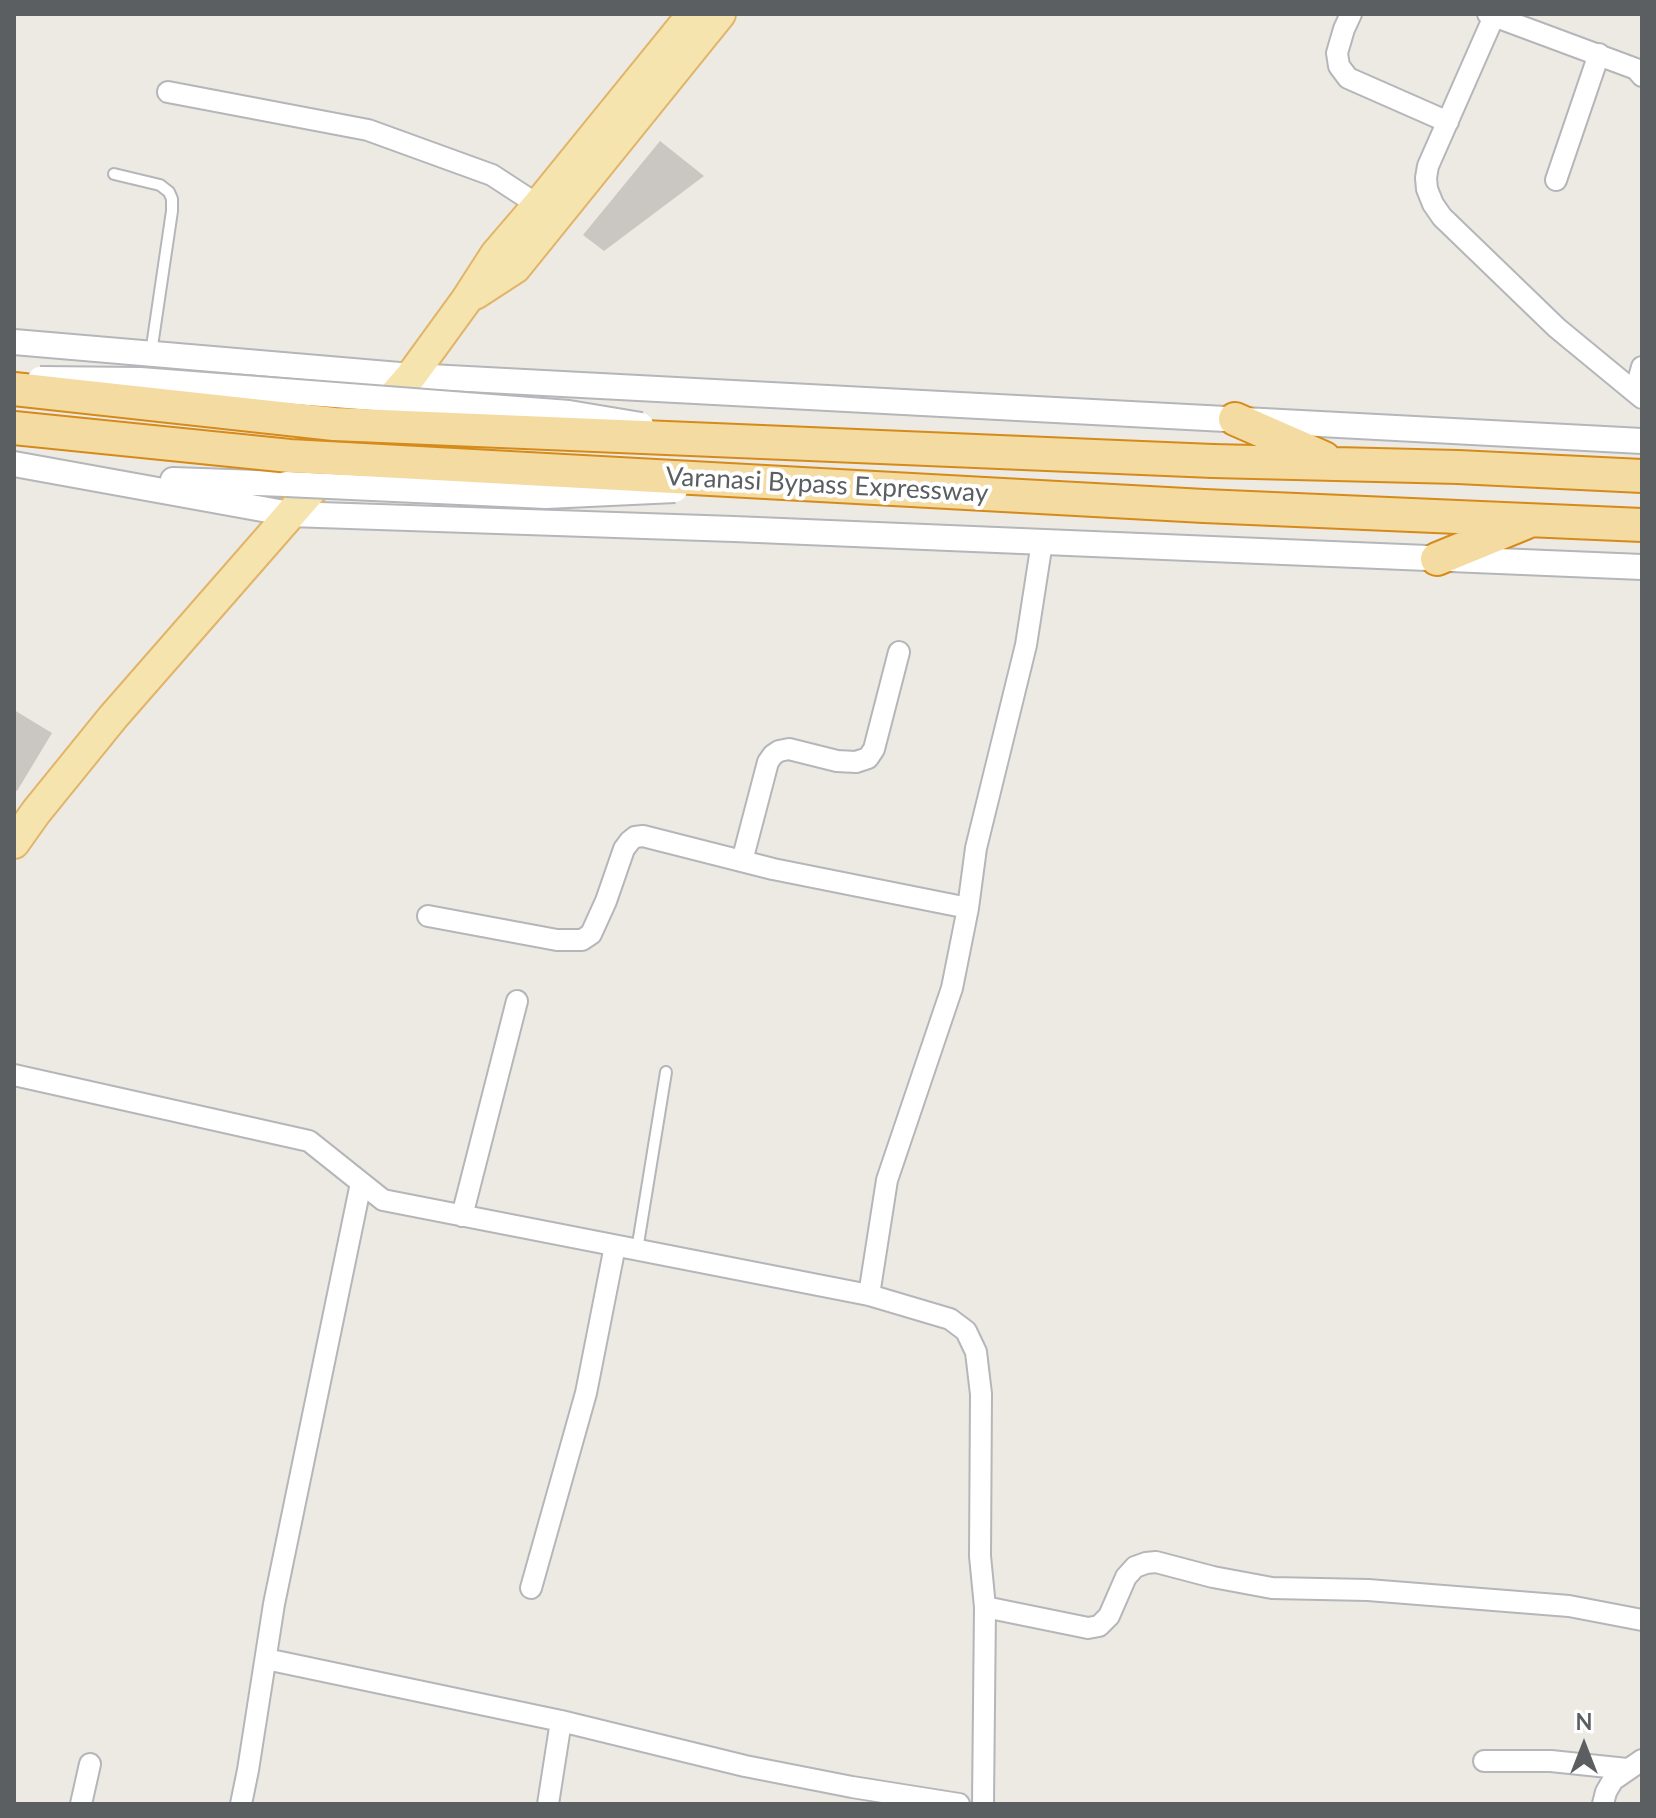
<!DOCTYPE html>
<html>
<head>
<meta charset="utf-8">
<style>
	body { margin:0 }
	#map { position:relative; width:1656px; height:1818px; overflow:hidden; background:#eceae3; font-family:Lato,sans-serif }
	canvas { display:block }
	.frame { position:absolute; inset:0; border:16px solid #5b5f62; pointer-events:none }
	.north { position:absolute; left:1544px; top:1706px; width:80px; height:80px; -webkit-text-stroke:6px #fff; paint-order:stroke; rotate:0deg; font-size:22px; font-weight:700; line-height:32px; text-align:center; color:#5b5f62 }
	.north::after { content:''; display:block; margin:auto; width:28px; height:36px; background:#5b5f62; clip-path:polygon(50% 0,100% 100%,50% 72%,0 100%) }
</style>
</head>
<body>
<div id="map">
<canvas width="1656" height="1818"></canvas>
<div class="frame"></div>
<div class="north">N</div>
</div>
<script>
const ctx = document.querySelector('canvas').getContext('2d');
ctx.lineJoin = 'round';
function fillPath(path, color) {
  ctx.fillStyle = color;
  ctx.fill(path, 'evenodd');
}
function toPath(rows) {
  const path = new Path2D();
  for (const r of rows) {
    path.moveTo(r[0], r[1]);
    for (let i = 2; i < r.length; i += 2) path.lineTo(r[i], r[i + 1]);
  }
  return path;
}
function strokePath(path, color, width, dash) {
  ctx.strokeStyle = color;
  ctx.lineWidth = width;
  ctx.lineCap = dash ? 'butt' : 'round';
  ctx.setLineDash(dash || []);
  ctx.stroke(path);
}
function drawText(font, color, halo, rows, align = 'center') {
  ctx.font = font + ' Lato,sans-serif';
  ctx.lineWidth = 8;
  ctx.setLineDash([]);
  ctx.textBaseline = 'middle';
  ctx.strokeStyle = halo;
  ctx.fillStyle = color;
  for (const [text, x, y, turn = 0] of rows) {
    ctx.save();
    ctx.translate(x, y);
    ctx.rotate((+turn || 0) * Math.PI / 180);
    ctx.textAlign = isNaN(turn) ? turn : align;
    if (halo) ctx.strokeText(text, 0, 0);
    ctx.fillText(text, 0, 0);
    ctx.restore();
  }
}
fillPath(toPath([
	[660,141,704,176,604,251,583,235],
	[14,710,52,733,17,791,14,790]
]), '#cac7c2');
const service = toPath([
	[114,174,160,185,169,192,172,199,172,211,151,353],
	[637,1250,666,1072]
]);
const minor = toPath([
	[1351,14,1344,29,1337,53,1339,66,1348,78,1448,122],
	[1488,14,1636,69,1642,76],
	[1495,14,1428,166,1426,178,1427,189,1433,204,1442,217,1557,328,1642,398],
	[168,92,368,130,492,175,538,205],
	[1556,180,1599,54],
	[1635,392,1642,367],
	[742,861,768,762,773,755,779,751,789,749,837,761,856,762,868,758,874,749,899,652],
	[428,916,557,940,582,940,591,934,606,901,624,849,630,841,635,837,643,836,773,869,968,908],
	[14,1075,309,1141,383,1200,869,1295,950,1319,966,1331,976,1352,981,1394,980,1556,985,1607,983,1804],
	[462,1216,517,1001],
	[869,1295,887,1180,952,988,968,908,976,848,1026,645,1042,542],
	[531,1588,586,1393,615,1246],
	[985,1607,1088,1628,1099,1626,1109,1616,1126,1577,1135,1567,1146,1563,1156,1562,1213,1577,1272,1588,1368,1590,1569,1606,1642,1620],
	[266,1659,561,1721,745,1766,852,1787,959,1804],
	[1484,1761,1551,1761,1627,1769],
	[81,1804,90,1764],
	[241,1804,248,1770,274,1604,361,1183],
	[548,1804,561,1721],
	[1603,1804,1606,1792,1613,1780,1642,1760]
]);
const tertiary = toPath([
	[14,342,411,376,1642,441],
	[14,464,290,514,734,529,1642,567],
	[173,480,286,484]
]);
const primary = toPath([
	[475,294,515,268,720,14],
	[14,843,36,812,113,717,411,376,467,299,496,254,538,205,693,14]
]);
const trunk = toPath([
	[1235,419,1324,458],
	[1213,461,1458,467,1642,476],
	[1204,506,1642,525],
	[1437,559,1525,523]
]);
strokePath(service, '#b4b6b9', 14);
strokePath(minor, '#b4b6b9', 24);
strokePath(tertiary, '#b4b6b9', 28);
strokePath(primary, '#e1b468', 34);
strokePath(trunk, '#d68a19', 36);
strokePath(service, '#fff', 10);
strokePath(minor, '#fff', 20);
strokePath(tertiary, '#fff', 24);
strokePath(primary, '#f6e4af', 30);
strokePath(trunk, '#f4dba2', 32);
const tertiaryBridge = toPath([
	[40,379,140,380,569,413,641,425],
	[286,484,546,496,675,490]
]);
const trunkBridge = toPath([
	[14,389,334,424,1213,461],
	[14,428,290,456,1204,506]
]);
strokePath(tertiaryBridge, '#b4b6b9', 28, []);
strokePath(trunkBridge, '#d68a19', 36, []);
strokePath(tertiaryBridge, '#fff', 24);
strokePath(trunkBridge, '#f4dba2', 32);
drawText('26px', '#5b5f62', '#fff', [
	["Varanasi Bypass Expressway",827,485,3]
]);
</script>
</body>
</html>
